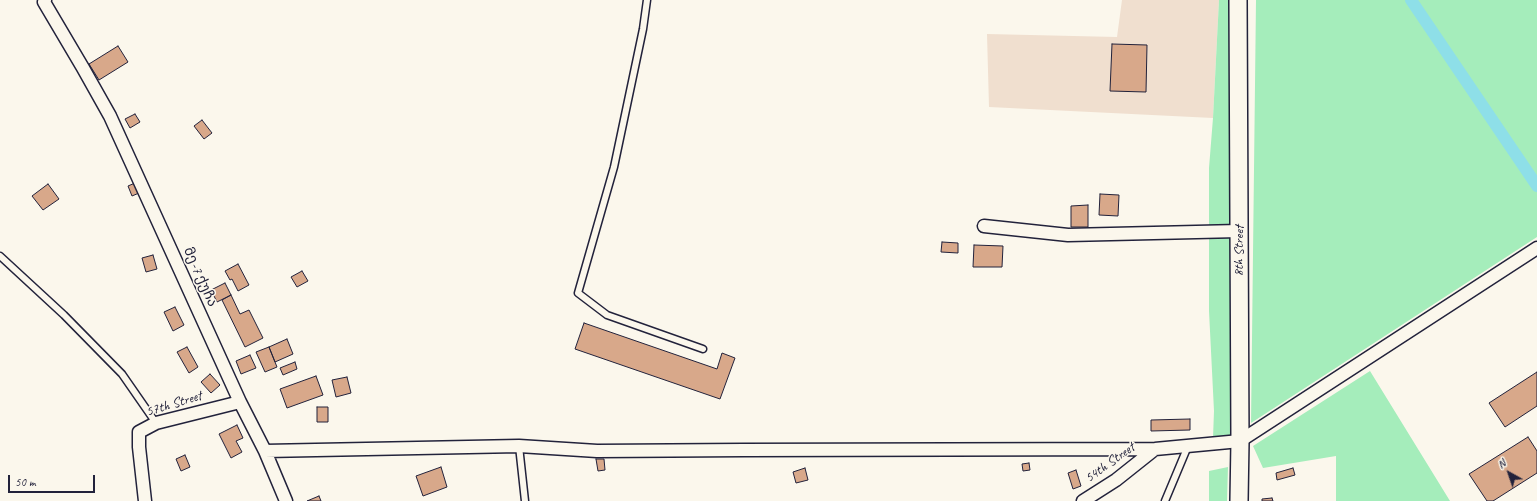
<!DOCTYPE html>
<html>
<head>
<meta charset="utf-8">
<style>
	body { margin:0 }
	#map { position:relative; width:1537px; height:501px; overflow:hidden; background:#fbf7ec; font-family:Caveat,sans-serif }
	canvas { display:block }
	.north { position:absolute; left:1489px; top:453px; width:40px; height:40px; -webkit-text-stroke:3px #fbf7ec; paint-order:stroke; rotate:320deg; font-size:11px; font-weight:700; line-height:16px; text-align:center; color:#22223b }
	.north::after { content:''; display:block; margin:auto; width:14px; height:18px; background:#22223b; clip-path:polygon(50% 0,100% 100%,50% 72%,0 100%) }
	.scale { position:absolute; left:8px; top:475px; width:87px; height:18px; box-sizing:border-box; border:2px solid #22223b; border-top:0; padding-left:5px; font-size:12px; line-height:14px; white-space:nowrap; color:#22223b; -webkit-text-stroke:3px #fbf7ec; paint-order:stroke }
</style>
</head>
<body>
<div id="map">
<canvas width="1537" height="501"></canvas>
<div class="north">N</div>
<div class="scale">50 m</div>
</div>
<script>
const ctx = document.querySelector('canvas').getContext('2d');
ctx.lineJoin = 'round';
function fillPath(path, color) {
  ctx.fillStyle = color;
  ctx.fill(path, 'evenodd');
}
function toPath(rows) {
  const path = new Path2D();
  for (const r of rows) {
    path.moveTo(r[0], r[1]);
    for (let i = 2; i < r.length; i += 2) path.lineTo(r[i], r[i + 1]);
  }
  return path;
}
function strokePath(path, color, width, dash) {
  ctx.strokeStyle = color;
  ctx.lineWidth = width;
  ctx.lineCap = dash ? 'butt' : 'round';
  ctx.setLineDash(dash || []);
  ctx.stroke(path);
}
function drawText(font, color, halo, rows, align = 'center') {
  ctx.font = font + ' Caveat,"Noto Sans Georgian",sans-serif';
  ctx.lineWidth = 3;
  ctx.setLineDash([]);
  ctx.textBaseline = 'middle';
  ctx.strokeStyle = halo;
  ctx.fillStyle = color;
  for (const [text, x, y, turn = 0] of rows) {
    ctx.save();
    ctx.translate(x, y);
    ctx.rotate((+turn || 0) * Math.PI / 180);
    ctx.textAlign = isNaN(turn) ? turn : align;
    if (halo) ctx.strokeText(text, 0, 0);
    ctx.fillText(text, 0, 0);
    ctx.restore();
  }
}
fillPath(toPath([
	[1122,0,1219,0,1213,118,989,107,987,34,1117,37]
]), '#f0dfcf');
fillPath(toPath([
	[1219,0,1233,0,1230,437,1213,438,1214,411,1209,311,1209,168,1213,118],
	[1256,0,1537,0,1537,237,1251,423],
	[1370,371,1450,501,1336,501,1336,456,1263,468,1253,446],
	[1228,467,1227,501,1209,501,1209,471]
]), '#a5edbb');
strokePath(toPath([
	[1411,0,1537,186]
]), '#8edfe8', 12);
const building = toPath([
	[1112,44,1147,45,1146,92,1110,91,1112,44],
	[118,46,128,62,99,80,89,64,118,46],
	[135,114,140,122,130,128,125,119,135,114],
	[202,120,212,133,204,139,194,126,202,120],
	[135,183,139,193,132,196,128,186,135,183],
	[48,184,59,199,43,210,32,196,48,184],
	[1100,194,1119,195,1118,216,1099,215,1100,194],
	[1088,205,1088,227,1071,227,1071,206,1088,205],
	[942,242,958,243,958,253,941,252,942,242],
	[974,245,1003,246,1002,267,973,267,974,245],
	[153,255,157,269,146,272,142,258,153,255],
	[238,264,249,285,238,291,232,279,230,280,225,271,238,264],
	[302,271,308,281,297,287,291,277,302,271],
	[225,283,231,295,217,302,211,290,225,283],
	[231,295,240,314,249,310,263,338,245,347,222,300,231,295],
	[175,307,184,325,173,331,164,312,175,307],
	[584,323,717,369,722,353,735,358,720,399,575,349,584,323],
	[287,339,293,354,275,362,269,347,287,339],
	[187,347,198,367,189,373,177,352,187,347],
	[269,347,277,367,265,372,256,352,269,347],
	[250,355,256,368,241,374,236,361,250,355],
	[295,362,297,369,283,375,280,368,295,362],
	[1537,372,1537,406,1505,427,1489,403,1537,372],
	[210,374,220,385,211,393,201,382,210,374],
	[316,376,323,395,287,408,280,389,316,376],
	[347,377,351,393,336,397,332,380,347,377],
	[317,407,328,407,328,422,317,422,317,407],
	[1190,419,1190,430,1151,431,1151,420,1190,419],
	[237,425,243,438,236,441,242,452,231,458,219,434,237,425],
	[1528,437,1537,451,1537,473,1493,501,1487,501,1469,474,1528,437],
	[185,455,190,467,181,471,176,459,185,455],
	[596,459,604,459,605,470,598,471,596,459],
	[1029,463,1030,470,1023,471,1022,464,1029,463],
	[441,467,447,487,423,496,416,476,441,467],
	[805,468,808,480,796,483,793,472,805,468],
	[1293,468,1295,475,1277,480,1276,473,1293,468],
	[1076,470,1081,486,1073,489,1068,473,1076,470],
	[319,496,321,501,307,501,319,496],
	[1272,498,1273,501,1262,501,1262,499,1272,498]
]);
fillPath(building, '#d8a88a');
strokePath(building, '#22223b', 1);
const lane = toPath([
	[647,0,643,29,614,167,578,293,607,315,703,349],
	[0,256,64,315,122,374,156,423],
	[519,446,525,501],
	[1165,501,1188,446]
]);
const street = toPath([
	[45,0,44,2,83,68,110,116,240,402,265,451,286,501],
	[984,226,1068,235,1239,231],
	[265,451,519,446,597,451,744,450,1155,449,1240,441,1537,248],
	[145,501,139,447,139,432,156,423,240,402],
	[1083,501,1116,480,1155,449]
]);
const secondary = toPath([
	[1238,0,1240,441,1239,501]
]);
strokePath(lane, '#22223b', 9);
strokePath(street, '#22223b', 15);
strokePath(secondary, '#22223b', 20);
strokePath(lane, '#fbf7ec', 6);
strokePath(street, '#fbf7ec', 12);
strokePath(secondary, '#fbf7ec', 17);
drawText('14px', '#22223b', '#fbf7ec', [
	["8th Street",1239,251,-90],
	["მე-7 ქუჩა",200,277,66],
	["57th Street",174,404,-17],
	["54th Street",1110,463,-36]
]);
</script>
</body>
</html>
